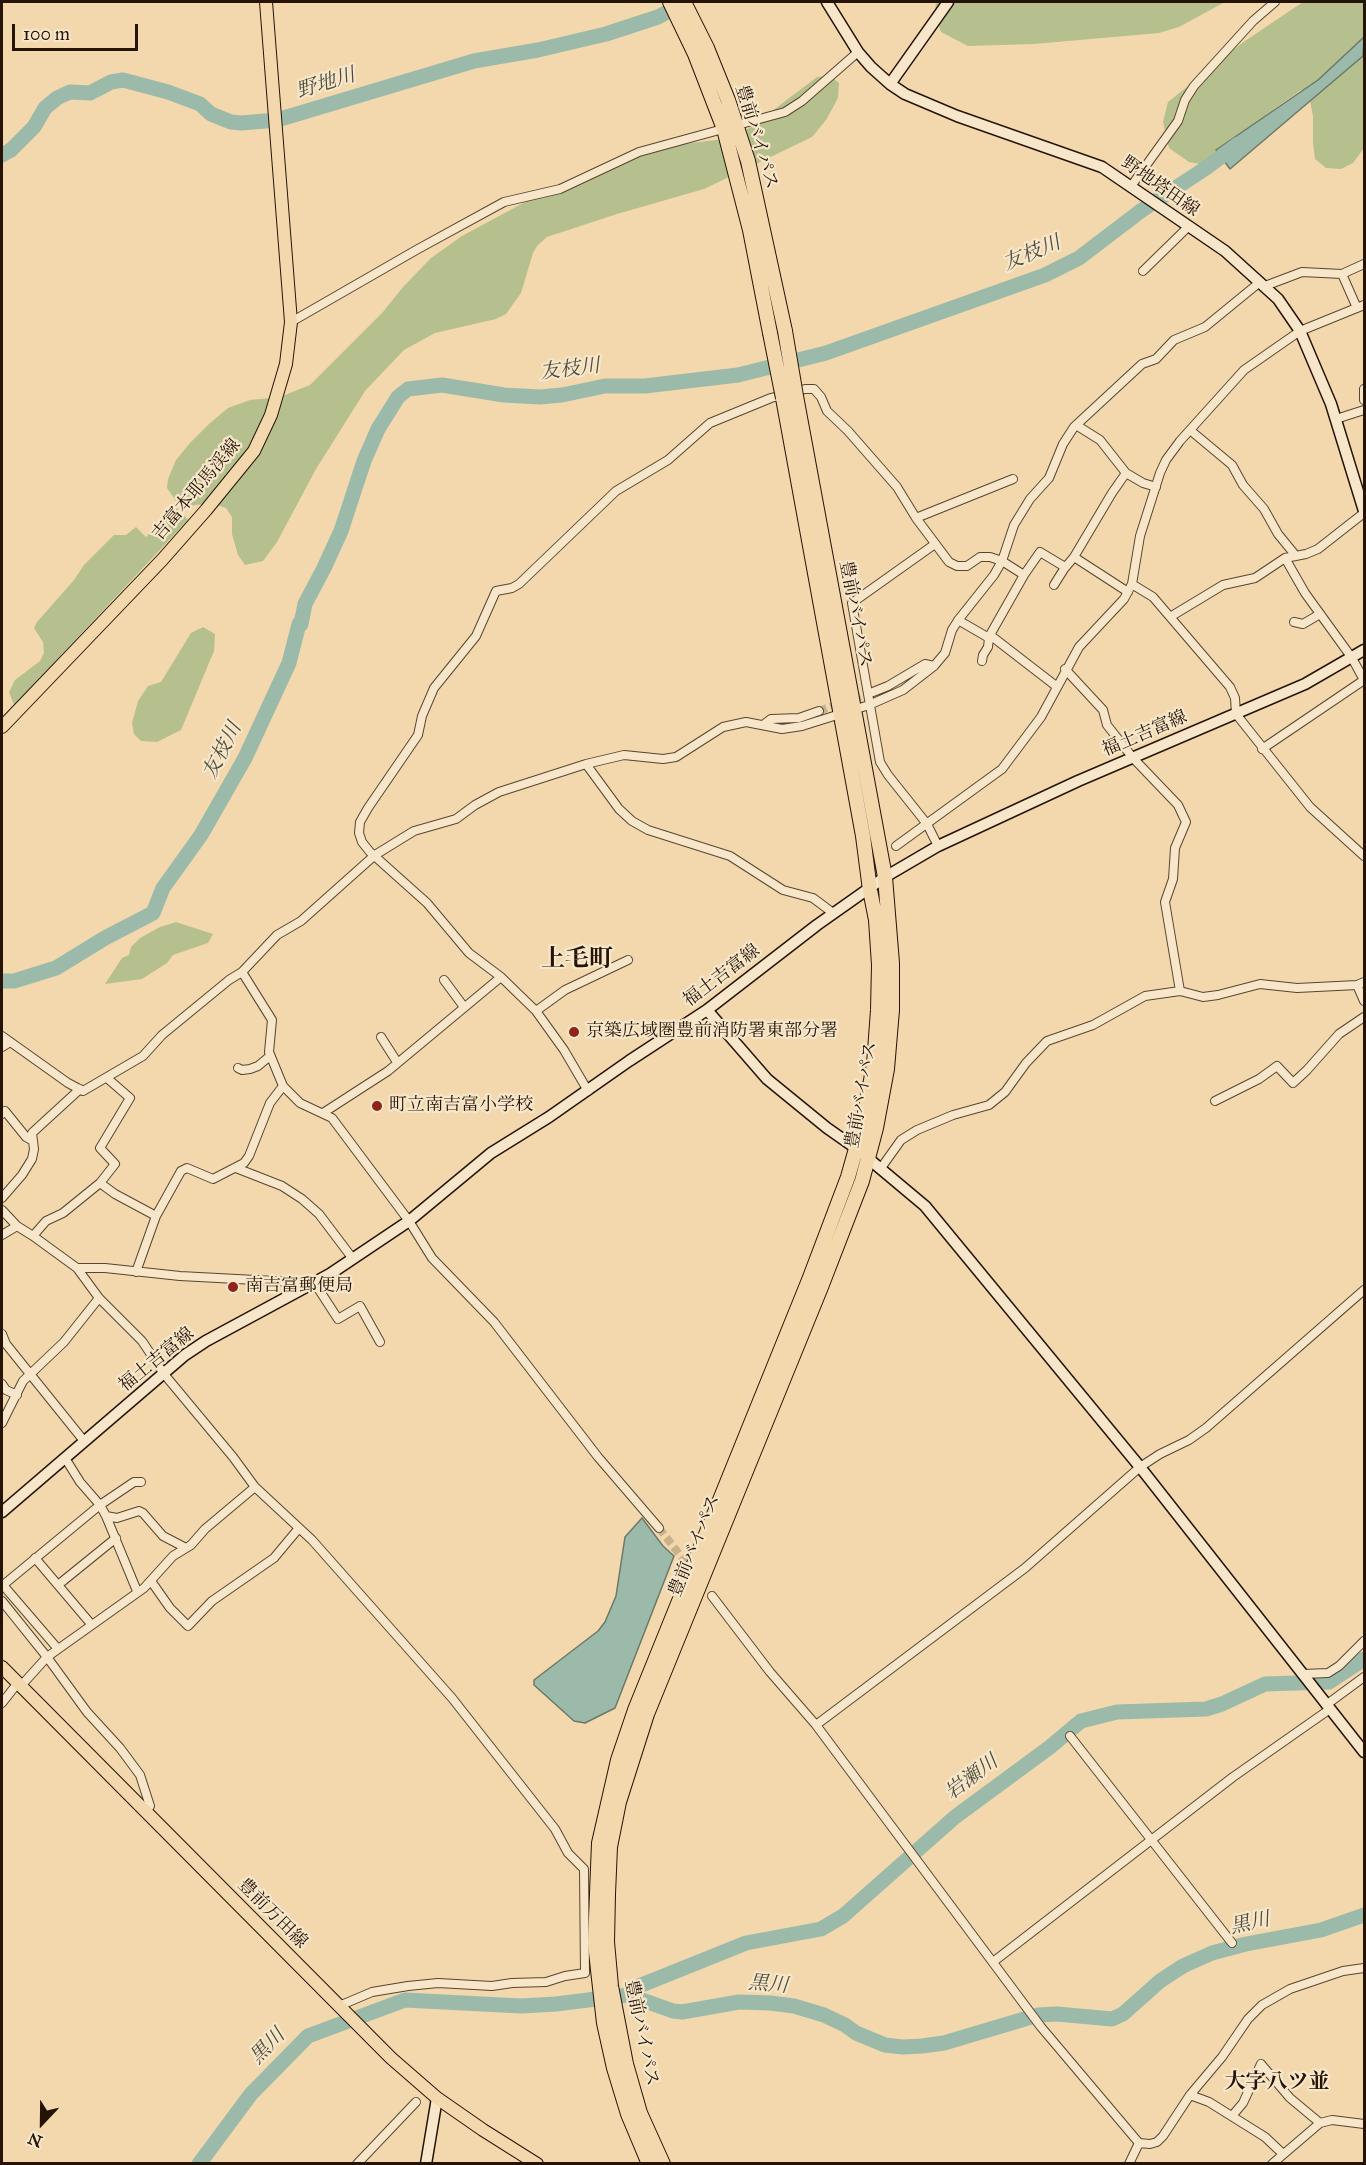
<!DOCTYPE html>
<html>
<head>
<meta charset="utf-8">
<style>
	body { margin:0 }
	#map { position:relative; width:1366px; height:2165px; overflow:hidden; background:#f2d8ac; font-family:"IM FELL Great Primer",serif }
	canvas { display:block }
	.frame { position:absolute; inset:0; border:3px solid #251406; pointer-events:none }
	.north { position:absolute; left:12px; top:2093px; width:60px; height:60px; -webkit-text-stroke:4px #f7e6c9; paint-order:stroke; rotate:202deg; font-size:16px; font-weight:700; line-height:24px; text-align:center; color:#251406 }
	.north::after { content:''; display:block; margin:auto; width:21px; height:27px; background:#251406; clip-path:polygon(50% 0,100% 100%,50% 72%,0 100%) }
	.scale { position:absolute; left:12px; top:24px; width:126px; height:27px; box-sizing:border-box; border:3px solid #251406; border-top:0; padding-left:8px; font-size:18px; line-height:21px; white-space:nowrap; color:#251406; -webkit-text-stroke:4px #f7e6c9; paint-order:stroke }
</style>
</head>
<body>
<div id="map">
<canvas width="1366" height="2165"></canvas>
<div class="frame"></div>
<div class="north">N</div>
<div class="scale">100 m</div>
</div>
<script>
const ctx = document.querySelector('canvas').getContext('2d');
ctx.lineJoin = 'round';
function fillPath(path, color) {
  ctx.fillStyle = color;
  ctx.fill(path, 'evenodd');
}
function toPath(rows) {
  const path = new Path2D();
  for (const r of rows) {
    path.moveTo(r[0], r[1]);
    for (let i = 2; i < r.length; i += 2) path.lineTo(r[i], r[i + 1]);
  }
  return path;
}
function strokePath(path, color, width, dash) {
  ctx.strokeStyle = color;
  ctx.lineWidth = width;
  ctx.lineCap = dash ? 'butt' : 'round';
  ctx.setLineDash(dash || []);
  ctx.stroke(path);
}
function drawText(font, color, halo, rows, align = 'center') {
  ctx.font = font + ' "IM FELL Great Primer","Noto Serif JP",serif';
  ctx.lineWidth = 4.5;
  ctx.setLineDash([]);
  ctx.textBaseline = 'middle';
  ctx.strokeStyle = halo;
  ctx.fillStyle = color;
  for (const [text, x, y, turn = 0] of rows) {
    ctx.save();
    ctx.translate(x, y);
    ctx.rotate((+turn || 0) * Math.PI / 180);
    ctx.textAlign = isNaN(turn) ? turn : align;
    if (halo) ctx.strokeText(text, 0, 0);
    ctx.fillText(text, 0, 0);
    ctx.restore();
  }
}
fillPath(toPath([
	[936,2,1225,2,1179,27,1159,33,1034,44,968,46,941,32,935,14],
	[1303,2,1364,2,1364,148,1353,163,1341,169,1326,168,1315,159,1313,143,1313,116,1309,96,1301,90,1267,114,1230,151,1205,165,1189,162,1169,148,1163,122,1168,102,1242,43],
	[830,76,839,83,838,98,826,120,812,137,704,189,617,214,547,237,537,246,533,253,521,293,506,314,496,319,435,333,404,350,365,391,316,469,277,542,263,561,245,565,238,555,232,534,232,517,226,508,211,503,188,506,176,501,167,488,168,479,176,460,190,443,209,424,228,408,250,400,280,397,310,385,383,312,403,287,431,258,462,236,527,201,621,159,670,146,730,138,751,127,817,77],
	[177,508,188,520,14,705,9,692,15,680,40,661,44,653,43,642,34,628,37,622,74,580,84,565,114,535,126,535,136,527,146,537],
	[203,627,215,634,214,651,181,730,157,742,141,741,134,734,132,723,138,701,148,686,161,682,191,633],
	[176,922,213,934,208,943,173,955,167,963,142,979,105,984,122,958,129,955,131,947,140,938,160,927]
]), '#b5c08e');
const water = toPath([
	[1364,37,1363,56,1230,169,1216,150,1318,80,1364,37],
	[642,1518,663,1546,674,1556,615,1708,585,1723,574,1721,534,1685,534,1680,598,1631,605,1622,616,1596,625,1537,642,1518]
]);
fillPath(water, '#9bbaaa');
strokePath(water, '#6c7868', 1.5);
strokePath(toPath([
	[2,155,11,150,34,127,45,108,57,98,70,92,90,93,111,82,123,80,168,92,200,104,211,114,231,122,241,123,277,120,474,61,538,50,606,34,658,17,684,3],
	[2,981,14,981,56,968,105,938,153,913,163,888,201,835,245,758,289,663,299,624,301,624,305,604,324,568,341,531,364,461,378,429,398,397,408,389,442,385,504,395,540,397,562,395,605,386,645,386,738,375,826,353,1045,275,1079,258,1142,210,1206,168,1238,144],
	[628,1995,639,1986,746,1943,821,1929,843,1916,955,1817,1050,1747,1081,1721,1117,1712,1206,1709,1222,1704,1265,1684,1329,1682,1364,1659],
	[199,2164,251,2094,308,2036,405,2000,521,2006,556,2004,628,1995,673,2011,682,2012,739,2002,770,2003,794,2006,824,2015,845,2025,856,2033,885,2045,903,2047,922,2046,944,2043,1038,2015,1057,2014,1112,2019,1123,2014,1160,1981,1183,1966,1212,1953,1246,1944,1321,1930,1364,1915]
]), '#9bbaaa', 15);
strokePath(toPath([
	[819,711,873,692],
	[659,1528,693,1572]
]), '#c9b18b', 8, [8, 4]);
const street = toPath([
	[1132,185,1178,121,1185,100,1194,86,1253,21,1275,2],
	[1143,271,1189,226],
	[1342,274,1364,264],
	[1265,286,1302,272,1342,274,1357,308],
	[291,322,418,249,504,202,560,189,639,152,785,112,802,101,858,52],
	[1364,389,1364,400],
	[1336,419,1364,410],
	[1076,425,1100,440,1126,473,1143,483,1156,487],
	[1190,430,1232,465,1243,485,1264,509,1278,534,1296,556],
	[916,518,949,562,957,566,967,566,980,557,990,557,1002,561,1024,575,1040,552,1065,567],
	[935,544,852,603,880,762,888,775,927,824,938,846],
	[1074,557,1128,592],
	[1285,558,1305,593,1352,658,1364,680],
	[1024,575,990,635,1056,686],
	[1054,585,1064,569,1074,557,1112,493,1126,473],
	[1135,586,1153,597,1230,687,1235,698,1236,714,1310,807,1364,856],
	[1170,617,1223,585,1255,578,1285,558,1306,554,1318,549,1364,513],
	[958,620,989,638,990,635],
	[1294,622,1303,624,1320,614],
	[982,661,983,655,988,647,989,638],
	[1065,669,1103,710,1107,725,1133,758,1178,805,1186,822,1175,848,1173,879,1165,902,1180,991],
	[873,692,888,686,925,664,934,666],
	[763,725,771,719,799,718,819,711],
	[1262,749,1364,680],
	[586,764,619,809,632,821,648,830,730,856,783,890,813,898,833,913],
	[896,846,1002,769,1041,717,1079,647,1124,599,1132,584,1140,536,1160,473,1166,460,1180,441,1244,370,1300,331,1364,305],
	[242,972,272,1020,269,1052,283,1086,300,1103,332,1118,409,1221,432,1258,494,1322,598,1457,659,1528],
	[444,980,464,1007],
	[1357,985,1364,1001],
	[536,1011,565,990,628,960],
	[2,1036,68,1083,83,1091,143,1056,162,1035,229,980,242,972,277,935,301,921,375,855,414,831,456,819,475,805,499,792,586,764,624,755,663,759,676,757,723,727,746,722,782,729,802,726,869,705,903,690,934,666,945,653,952,630,959,619,994,575,1002,561,1014,525,1030,499,1049,478,1063,444,1074,427,1142,364,1156,359,1174,340,1205,327,1260,282],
	[381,1037,397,1062],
	[2,1047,10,1042],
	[238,1068,242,1070,250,1069,258,1066,270,1056],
	[588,1091,564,1050,536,1011,501,977,469,953,427,903,370,852,362,842,359,833,360,822,368,808,418,735,422,716,434,688,476,636,496,591,512,588,519,584,616,491,668,460,710,423,771,398,805,389,814,389,821,397,827,411,848,431,897,487,916,518,1013,479],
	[1215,1101,1259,1079,1277,1066,1293,1083,1307,1070,1339,1034,1364,1017],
	[323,1113,388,1071,501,977],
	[2,1114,5,1111,26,1137,33,1141],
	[236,1168,282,1186,302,1199,319,1214,353,1259],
	[881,1168,901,1140,917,1130,953,1115,989,1105,1005,1092,1026,1063,1047,1041,1093,1025,1145,996,1180,991,1203,997,1218,995,1260,984,1297,988,1357,985,1364,982],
	[100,1183,115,1164,100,1148,130,1098,107,1078],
	[2,1198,22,1175,32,1159,34,1149,32,1133,80,1089],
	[2,1210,17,1226,33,1236,77,1268,99,1298,142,1341,164,1374,233,1457,255,1487,312,1540,452,1698,555,1829,568,1853,584,1869,585,1973,565,1976,546,1982,512,1983,492,1986,438,1983,408,1986,372,1992,339,2006],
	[2,1235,17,1226],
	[33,1236,46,1221,63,1213,100,1183,115,1194,156,1216],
	[77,1268,105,1268,180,1276,312,1283],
	[136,1272,156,1216,181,1171,187,1168,213,1179,244,1163,249,1156,270,1103,283,1086],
	[314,1282,338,1319,360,1306,380,1342],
	[2,1334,6,1344,84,1441],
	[2,1384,6,1390,17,1395],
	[2,1423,23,1381,64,1342,99,1298],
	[65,1458,80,1482,100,1505,106,1516,137,1591],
	[106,1516,117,1518,139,1511,143,1513,163,1536,186,1548],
	[35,1558,91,1624],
	[151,1581,170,1608,188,1626,212,1601,274,1558,299,1528],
	[3,1585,58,1649],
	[58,1585,116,1538],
	[2,1586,100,1505,134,1482,141,1482],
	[712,1596,770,1672,816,1725,1041,2027,1139,2143,1129,2164],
	[2,1601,47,1657,87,1712,120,1748,140,1775,150,1806,146,1812],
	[1303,1674,1328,1673,1339,1666,1364,1641],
	[20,1687,47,1657,144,1588,173,1556,191,1545,205,1529,255,1487],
	[2,1703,17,1684],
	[1326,1705,1364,1677],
	[816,1725,1025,1568,1140,1467,1160,1454,1189,1440,1206,1428,1364,1290],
	[1070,1736,1232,1943],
	[993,1962,1233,1777,1330,1709],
	[1190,2095,1209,2102,1265,2137,1283,2154],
	[1232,2116,1243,2103,1261,2064,1290,2098,1320,2123],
	[1139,2143,1150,2144,1157,2142,1163,2136,1190,2095,1222,2057,1248,2019,1262,2005,1290,1989,1343,1971,1364,1968],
	[357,2164,416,2102],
	[1272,2164,1320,2123,1332,2120,1364,2124]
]);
const secondary = toPath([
	[827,2,858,52,871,67,890,84,905,94,957,116,1102,167,1225,251,1278,299,1300,331,1331,404,1364,511],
	[890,84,948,2],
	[707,1010,767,1079,827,1128,857,1149,925,1206,1140,1467,1364,1752],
	[2,1512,185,1355,206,1341,330,1274,409,1221,491,1153,549,1117,629,1061,707,1010,817,925,885,877,938,846,1078,781,1305,684,1364,650],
	[426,2164,437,2098]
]);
const primary = toPath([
	[2,727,162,560,206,510,254,451,271,415,286,364,291,322,266,2],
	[2,1667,391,2058,437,2098,483,2130,537,2164]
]);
const highway = toPath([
	[670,2,695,54,724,129,750,230,770,333],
	[684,2,707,48,728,100,748,161,785,331],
	[649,2164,628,2114,614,2068,604,2023,595,1943,599,1843,618,1760,635,1710,809,1280,848,1177,863,1124,874,1064,878,1010,879,965,876,920,870,890,863,836,783,398],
	[663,2164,640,2113,626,2064,611,1986,607,1942,608,1894,610,1847,619,1802,647,1714,821,1287,862,1181,876,1128,887,1069,892,1010,892,963,885,877,796,396]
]);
strokePath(street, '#584530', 10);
strokePath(secondary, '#251406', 13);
strokePath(primary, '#251406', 14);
strokePath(highway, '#251406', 16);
strokePath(street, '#f7e6c9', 8);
strokePath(secondary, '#f7e6c9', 10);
strokePath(primary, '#f2d8ac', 12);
strokePath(highway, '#f2d8ac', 14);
const highwayBridge = toPath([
	[785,331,796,396],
	[770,333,783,398]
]);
strokePath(highwayBridge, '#251406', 16, []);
strokePath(highwayBridge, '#f2d8ac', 14);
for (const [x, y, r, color] of [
	[574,1032,6,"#8f2418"],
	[377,1106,6,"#8f2418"],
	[233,1287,6,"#8f2418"]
]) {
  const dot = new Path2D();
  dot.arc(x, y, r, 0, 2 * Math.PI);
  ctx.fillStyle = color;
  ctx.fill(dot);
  strokePath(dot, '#f7e6c9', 2);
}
drawText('18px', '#251406', '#f7e6c9', [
	["豊前バイパス",756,137,73],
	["野地塔田線",1160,187,35],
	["吉富本耶馬渓線",197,490,-50],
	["豊前バイパス",855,614,79],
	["福土吉富線",1145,734,-23],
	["福土吉富線",722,976,-37],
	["豊前バイパス",862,1095,-80],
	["福土吉富線",157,1360,-39],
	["豊前バイパス",695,1546,-68],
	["豊前万田線",272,1914,45],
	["豊前バイパス",641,2033,78]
]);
drawText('18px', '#251406', '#f7e6c9', [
	["京築広域圏豊前消防署東部分署",586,1032],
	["町立南吉富小学校",389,1106],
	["南吉富郵便局",245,1287]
], 'left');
drawText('italic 20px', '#4e4e3f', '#f7e6c9', [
	["野地川",326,84,-17],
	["友枝川",1032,254,-23],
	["友枝川",570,370,-7],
	["友枝川",223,751,-63],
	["岩瀬川",972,1778,-37],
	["黒川",1250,1924,-12],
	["黒川",768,1985,5],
	["黒川",268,2047,-46]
]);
drawText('bold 21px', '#251406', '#f7e6c9', [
	["大字八ツ並",1277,2083]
]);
drawText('bold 24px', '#251406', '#f7e6c9', [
	["上毛町",577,960]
]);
</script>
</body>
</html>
